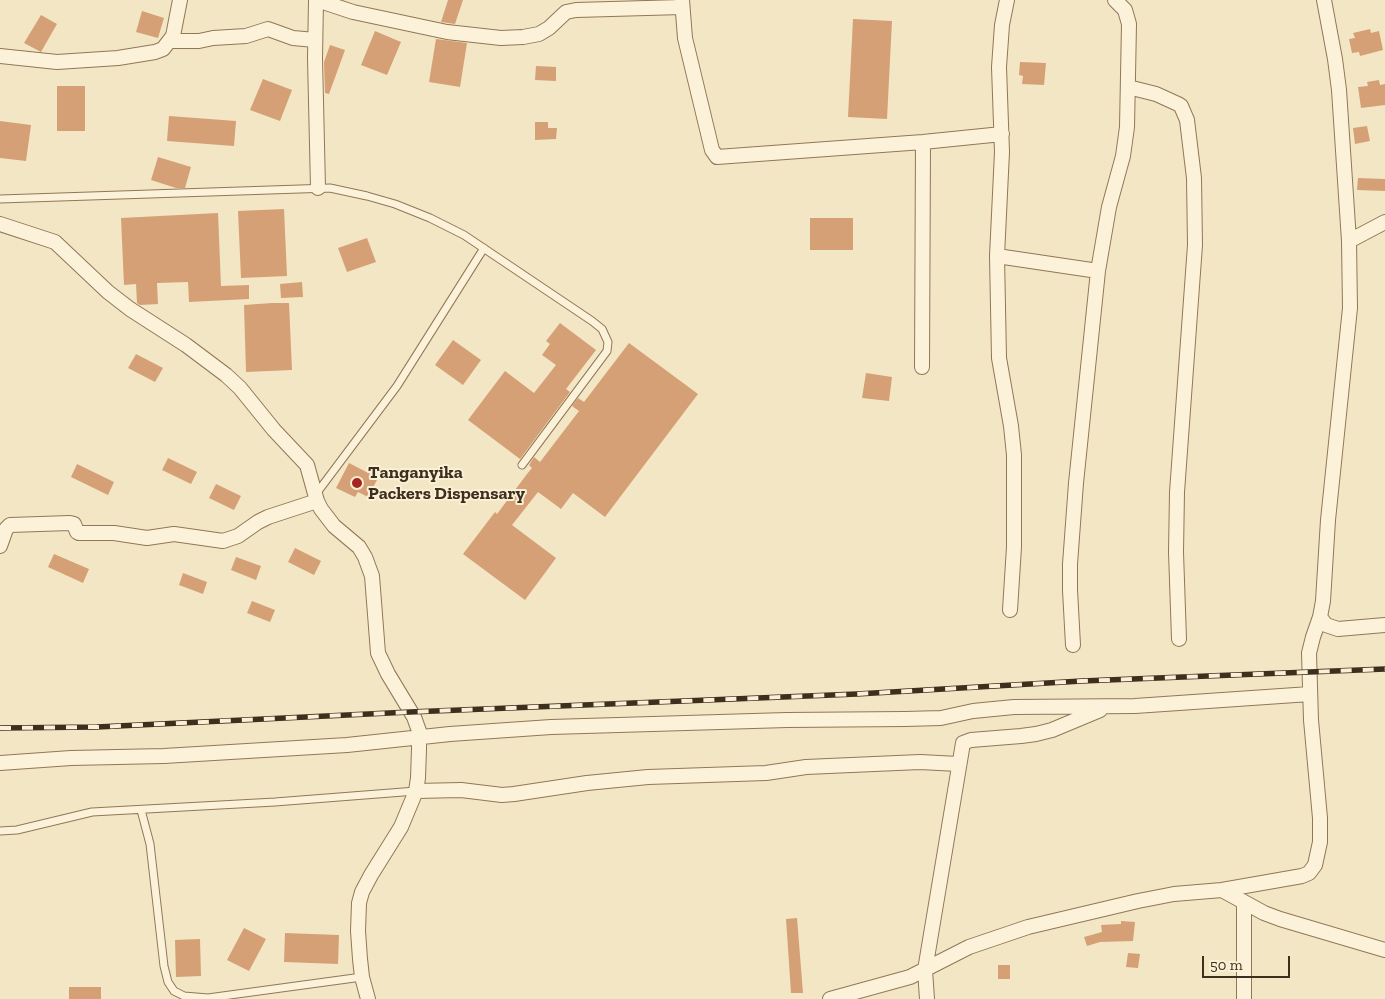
<!DOCTYPE html>
<html>
<head>
<meta charset="utf-8">
<style>
	body { margin:0 }
	#map { position:relative; width:1385px; height:999px; overflow:hidden; background:#f3e6c4; font-family:"Zilla Slab",serif }
	canvas { display:block }
	.scale { position:absolute; left:1202px; top:956px; width:88px; height:22px; box-sizing:border-box; border:2px solid #3e2e1e; border-top:0; padding-left:6px; font-size:15px; line-height:18px; white-space:nowrap; color:#3e2e1e; -webkit-text-stroke:4px #f9f0d5; paint-order:stroke }
</style>
</head>
<body>
<div id="map">
<canvas width="1385" height="999"></canvas>
<div class="scale">50 m</div>
</div>
<script>
const ctx = document.querySelector('canvas').getContext('2d');
ctx.lineJoin = 'round';
function fillPath(path, color) {
  ctx.fillStyle = color;
  ctx.fill(path, 'evenodd');
}
function toPath(rows) {
  const path = new Path2D();
  for (const r of rows) {
    path.moveTo(r[0], r[1]);
    for (let i = 2; i < r.length; i += 2) path.lineTo(r[i], r[i + 1]);
  }
  return path;
}
function strokePath(path, color, width, dash) {
  ctx.strokeStyle = color;
  ctx.lineWidth = width;
  ctx.lineCap = dash ? 'butt' : 'round';
  ctx.setLineDash(dash || []);
  ctx.stroke(path);
}
function drawText(font, color, halo, rows, align = 'center') {
  ctx.font = font + ' "Zilla Slab",serif';
  ctx.lineWidth = 4;
  ctx.setLineDash([]);
  ctx.textBaseline = 'middle';
  ctx.strokeStyle = halo;
  ctx.fillStyle = color;
  for (const [text, x, y, turn = 0] of rows) {
    ctx.save();
    ctx.translate(x, y);
    ctx.rotate((+turn || 0) * Math.PI / 180);
    ctx.textAlign = isNaN(turn) ? turn : align;
    if (halo) ctx.strokeText(text, 0, 0);
    ctx.fillText(text, 0, 0);
    ctx.restore();
  }
}
fillPath(toPath([
	[448,0,463,0,455,24,441,22],
	[142,11,164,18,158,38,136,32],
	[41,15,57,24,41,52,24,43],
	[853,19,892,21,887,119,848,117],
	[1370,29,1371,33,1379,31,1383,50,1360,56,1359,52,1352,53,1349,39,1355,38,1353,33],
	[375,31,401,42,387,75,361,65],
	[436,39,467,43,460,87,429,82],
	[330,45,345,50,329,94,325,93,324,62],
	[1020,62,1046,63,1044,85,1022,84,1023,76,1019,75],
	[536,66,556,67,556,81,535,80],
	[263,79,292,90,280,121,250,110],
	[1379,80,1380,85,1385,84,1385,105,1361,108,1358,87,1368,86,1367,82],
	[57,86,85,86,85,131,57,131],
	[169,116,236,121,234,146,167,141],
	[0,121,31,125,26,161,0,158],
	[535,122,548,122,548,128,557,128,556,139,535,140],
	[1367,126,1370,141,1355,144,1353,128],
	[158,157,191,167,185,188,176,188,151,180],
	[1358,178,1385,179,1385,191,1357,190],
	[284,209,287,276,241,278,238,211],
	[218,213,221,286,249,285,249,299,189,302,188,282,157,283,158,304,140,305,137,303,136,284,124,285,121,218],
	[810,218,853,218,853,250,810,250],
	[367,238,376,262,347,272,338,248],
	[302,282,303,297,281,298,280,284],
	[272,303,289,303,292,370,246,372,244,305],
	[560,323,596,350,566,389,570,392,520,459,468,420,505,371,534,393,556,365,542,355,550,344,546,341],
	[453,340,481,360,463,385,435,365],
	[629,343,698,394,605,517,573,493,561,509,538,492,512,525,556,558,525,600,463,554,495,512,497,514,527,474,532,468,529,465,534,457,540,462,579,411,572,406,578,398,584,402],
	[136,354,163,368,155,382,128,368],
	[866,373,892,377,889,401,862,398],
	[168,458,197,472,191,484,162,470],
	[349,463,378,478,368,497,358,492,355,497,336,488],
	[77,464,114,482,108,495,71,477],
	[216,484,241,496,234,510,209,498],
	[295,548,321,561,314,575,288,562],
	[54,554,89,569,83,583,48,567],
	[236,557,261,566,256,580,231,570],
	[183,573,207,582,203,594,179,585],
	[252,601,275,610,270,622,247,613],
	[797,918,803,993,791,993,786,919],
	[1121,921,1135,922,1133,941,1100,942,1087,946,1084,937,1102,932,1101,925,1121,924],
	[244,928,266,939,249,971,227,960],
	[285,933,339,935,338,964,284,962],
	[200,939,201,976,176,977,175,940],
	[1128,953,1140,954,1138,968,1126,967],
	[998,965,1010,965,1010,979,998,979],
	[69,987,101,987,101,999,69,999]
]), '#d5a076');
const lane = toPath([
	[0,199,330,188,367,196,395,204,430,218,464,235,592,321,602,329,608,342,607,351,522,465],
	[316,494,397,386,484,248],
	[141,810,150,844,164,966,168,982,174,991,184,996,208,998,362,977],
	[0,831,17,830,92,812,275,802,416,791]
]);
const street = toPath([
	[316,0,315,58,318,188],
	[317,0,353,12,447,32,501,38,523,37,539,34,549,28,566,12,576,10,682,7],
	[682,0,685,38,712,150,717,157,923,142,1002,134],
	[1007,0,1002,25,999,67,1002,152,997,256,999,358,1011,426,1014,455,1014,547,1010,610],
	[170,41,199,41,213,38,246,36,268,29,293,38,315,40],
	[0,56,57,62,118,58,155,52,163,49,173,36,180,0],
	[1128,87,1156,94,1178,104,1181,106,1187,120,1194,178,1195,245,1177,492,1176,552,1179,639],
	[0,224,55,242,108,292,130,309,186,345,226,375,240,388,274,430,307,465,317,501,321,509,334,526,359,547,365,557,372,576,378,653,388,674,414,717,419,731,419,749,418,778,416,791,401,827,371,875,362,892,359,903,358,931,360,959,362,977,368,999],
	[1349,241,1385,222],
	[997,256,1098,271],
	[922,367,923,142],
	[0,546,6,529,10,525,70,523,74,524,77,532,79,533,114,533,147,538,174,534,223,541,238,536,258,522,268,517,317,501],
	[1320,617,1326,625,1338,629,1385,625],
	[1073,645,1070,590,1070,564,1076,483,1098,271,1109,207,1123,156,1127,127,1129,24,1125,10,1115,0],
	[0,763,71,758,164,756,347,745,450,734,551,727,787,720,905,719,941,718,973,711,1014,707,1135,706,1310,694],
	[416,791,461,790,502,795,514,794,587,783,648,777,766,773,806,767,920,762,958,764],
	[1222,890,1264,913,1280,919,1385,950],
	[830,999,910,977,969,947,1028,927,1138,901,1174,894,1222,890,1302,876,1309,873,1315,865,1320,842,1320,818,1311,720,1309,653,1313,637,1320,617,1323,601,1328,520,1350,308,1349,241,1339,90,1335,59,1324,0],
	[927,999,925,970,963,743,971,740,1021,736,1036,734,1052,730,1100,710],
	[1244,999,1244,902]
]);
strokePath(lane, '#907758', 9);
strokePath(street, '#907758', 16);
strokePath(lane, '#fcf2d9', 7);
strokePath(street, '#fcf2d9', 14);
const rail = toPath([
	[0,728,97,727,410,712,857,694,1082,681,1385,669]
]);
strokePath(rail, '#3e2e1e', 5.5);
strokePath(rail, '#f9f0d5', 4, [11]);
for (const [x, y, r, color] of [
	[357,483,6,"#a62421"]
]) {
  const dot = new Path2D();
  dot.arc(x, y, r, 0, 2 * Math.PI);
  ctx.fillStyle = color;
  ctx.fill(dot);
  strokePath(dot, '#f9f0d5', 2);
}
drawText('bold 18px', '#3e2e1e', '#f9f0d5', [
	["Tanganyika",368,473],
	["Packers Dispensary",368,494]
], 'left');
</script>
</body>
</html>
